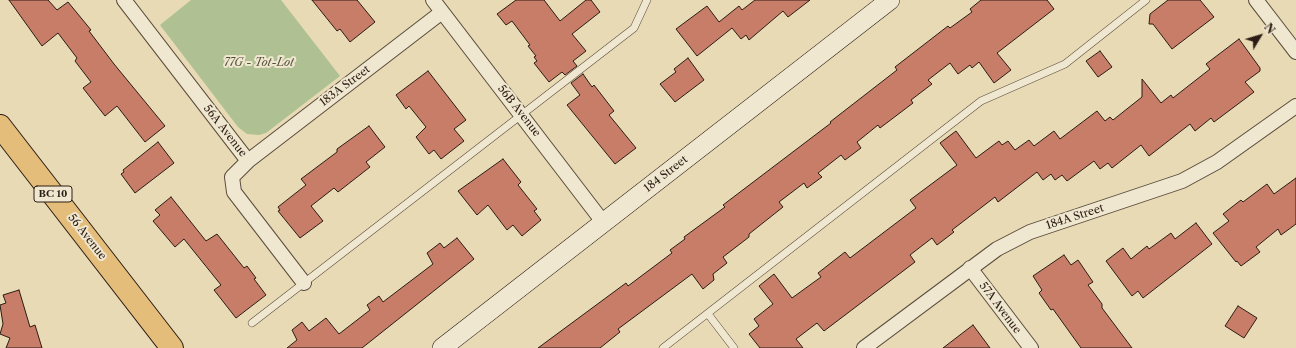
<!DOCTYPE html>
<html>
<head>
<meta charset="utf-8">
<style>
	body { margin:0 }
	#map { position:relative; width:1296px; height:348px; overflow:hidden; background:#e7dab5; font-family:"Libre Caslon Text",serif }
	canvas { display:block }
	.north { position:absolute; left:1240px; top:16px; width:40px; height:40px; -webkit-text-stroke:3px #efe7cf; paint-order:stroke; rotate:52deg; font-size:11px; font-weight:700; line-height:16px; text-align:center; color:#2c1c14 }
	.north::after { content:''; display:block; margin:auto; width:14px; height:18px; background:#2c1c14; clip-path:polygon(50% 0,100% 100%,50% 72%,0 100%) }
</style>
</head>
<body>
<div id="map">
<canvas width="1296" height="348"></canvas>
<div class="north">N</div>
</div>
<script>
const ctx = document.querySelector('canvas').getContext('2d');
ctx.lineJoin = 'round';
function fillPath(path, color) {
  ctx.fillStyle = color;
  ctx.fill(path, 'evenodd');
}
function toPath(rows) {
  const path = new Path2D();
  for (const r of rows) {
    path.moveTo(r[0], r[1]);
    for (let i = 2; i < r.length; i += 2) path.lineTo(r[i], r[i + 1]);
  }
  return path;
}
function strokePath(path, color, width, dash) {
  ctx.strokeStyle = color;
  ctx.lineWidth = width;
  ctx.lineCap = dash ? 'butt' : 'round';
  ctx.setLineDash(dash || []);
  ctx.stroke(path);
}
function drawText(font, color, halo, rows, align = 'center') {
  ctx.font = font + ' "Libre Caslon Text",serif';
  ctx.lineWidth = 4;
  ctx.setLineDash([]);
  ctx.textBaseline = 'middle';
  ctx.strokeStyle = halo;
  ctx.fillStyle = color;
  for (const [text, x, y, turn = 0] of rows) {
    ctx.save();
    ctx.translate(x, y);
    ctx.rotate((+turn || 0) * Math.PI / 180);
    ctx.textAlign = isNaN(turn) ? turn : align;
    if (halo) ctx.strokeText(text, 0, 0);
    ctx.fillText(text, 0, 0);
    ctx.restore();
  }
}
fillPath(toPath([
	[191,0,281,0,340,76,266,133,259,135,247,134,238,127,160,25]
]), '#afc192');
const building = toPath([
	[9,0,48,0,57,10,68,2,91,30,89,31,114,64,165,126,145,142,117,106,105,116,83,88,91,82,75,61,77,58,58,33,42,46,9,0],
	[312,0,357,0,375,22,350,42,340,29,337,31,312,0],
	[516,0,544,0,560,21,586,0,591,0,600,12,572,34,586,51,573,61,577,66,565,75,562,72,549,82,534,63,537,61,534,57,536,56,528,46,530,45,512,21,506,25,497,14,516,0],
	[755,0,810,0,788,17,783,11,749,40,746,35,741,39,732,28,697,56,676,29,707,6,719,22,739,6,742,10,755,0],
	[981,0,1047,0,1054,9,997,53,1011,70,994,83,979,62,972,68,970,65,958,74,950,63,928,80,932,84,911,100,913,103,880,128,878,125,857,142,861,148,845,160,841,155,818,173,822,177,807,188,804,183,779,202,783,207,749,234,749,237,723,257,727,263,713,274,714,280,703,289,692,274,618,329,620,332,600,348,538,348,626,283,628,286,672,253,670,250,685,239,684,237,725,207,723,205,831,123,830,122,897,70,895,67,948,26,950,28,972,12,970,9,981,0],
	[1168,0,1200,0,1214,17,1172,49,1153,24,1149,24,1150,14,1168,0],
	[1239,39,1260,68,1260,71,1245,82,1254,92,1214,122,1211,118,1195,131,1190,124,1149,156,1141,145,1112,168,1108,163,1100,169,1094,161,1067,181,1062,175,1055,180,1051,174,1043,180,1037,172,998,202,995,197,952,230,954,232,937,245,932,238,910,255,915,262,824,331,817,323,796,339,803,348,760,348,749,334,759,326,754,319,773,304,759,286,774,274,792,298,821,277,818,273,845,252,850,258,916,208,910,200,957,165,940,143,956,131,976,158,999,141,1002,145,1008,141,1015,150,1029,140,1034,146,1054,131,1060,139,1097,111,1105,121,1110,117,1113,120,1142,97,1142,79,1161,103,1171,95,1173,98,1210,69,1206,64,1239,39],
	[1100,51,1112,67,1098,77,1086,61,1100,51],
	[688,58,704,80,675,102,660,84,676,72,674,69,688,58],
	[428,71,466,120,454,129,464,141,441,159,434,150,429,154,416,137,426,127,409,106,406,109,396,95,428,71],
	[583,74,592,87,594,85,614,111,609,115,636,148,615,164,567,105,580,95,571,83,583,74],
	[369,126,385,147,366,162,370,167,338,192,334,188,311,206,323,221,300,238,278,211,280,210,278,207,306,185,301,179,337,152,337,149,369,126],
	[158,142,174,163,135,193,121,174,124,172,123,170,158,142],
	[503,159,521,182,518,185,537,209,534,211,541,220,522,236,513,225,507,230,488,205,477,215,458,191,503,159],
	[1296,178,1296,224,1281,235,1278,229,1256,247,1260,252,1241,266,1237,261,1236,262,1213,233,1229,221,1223,214,1241,200,1243,202,1267,184,1274,194,1296,178],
	[171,197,206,241,217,234,244,268,247,266,256,278,254,279,266,295,236,318,214,290,221,285,184,239,175,247,153,221,160,215,155,210,171,197],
	[1196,223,1212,244,1143,298,1138,291,1132,296,1106,261,1123,248,1131,259,1147,246,1149,249,1171,233,1175,239,1196,223],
	[457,238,474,259,362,348,287,348,297,340,292,330,302,322,309,331,326,318,339,334,370,310,367,305,379,296,383,302,433,264,427,253,440,243,444,248,457,238],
	[1064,255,1071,265,1078,260,1093,282,1088,285,1102,304,1102,308,1132,348,1081,348,1053,309,1051,310,1039,293,1042,290,1033,276,1064,255],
	[19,290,30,327,35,325,42,348,6,348,10,338,0,334,3,324,0,305,6,303,3,295,19,290],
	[1238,306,1257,318,1244,338,1225,326,1238,306],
	[973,325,990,348,943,348,973,325]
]);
fillPath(building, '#c77d68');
strokePath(building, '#2c1c14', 1);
const service = toPath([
	[708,314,734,348],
	[252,323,634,28,647,0],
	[663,348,981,101,1065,64,1146,0]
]);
const minor = toPath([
	[124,0,248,161],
	[433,0,603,222],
	[1256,0,1296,52],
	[970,268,1031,348],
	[304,283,234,192,232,177,248,161,442,12],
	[864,348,997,249,1030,232,1182,181,1217,162,1296,106]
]);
const secondary = toPath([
	[442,348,890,0]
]);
const trunk = toPath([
	[0,126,172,348]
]);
strokePath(service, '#5b4c3c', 8);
strokePath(minor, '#5b4c3c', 16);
strokePath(secondary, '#2c1c14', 20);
strokePath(trunk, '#2c1c14', 24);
strokePath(service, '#efe7cf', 7);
strokePath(minor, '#efe7cf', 14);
strokePath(secondary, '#efe7cf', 19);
strokePath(trunk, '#e4bd7a', 22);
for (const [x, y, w] of [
	[53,194,38]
]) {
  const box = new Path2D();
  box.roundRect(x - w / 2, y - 8, w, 16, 3);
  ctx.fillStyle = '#efe7cf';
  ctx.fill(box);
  strokePath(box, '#2c1c14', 1);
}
drawText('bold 10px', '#2c1c14', null, [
	["BC 10",53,194]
]);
drawText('italic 11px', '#534e3a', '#efe7cf', [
	["77G - Tot-Lot",259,63]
]);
drawText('11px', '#2c1c14', '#efe7cf', [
	["183A Street",345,86,-37],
	["56B Avenue",519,111,52],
	["56A Avenue",225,131,52],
	["184 Street",666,174,-38],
	["184A Street",1075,217,-18],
	["56 Avenue",87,237,52],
	["57A Avenue",1000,308,53]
]);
</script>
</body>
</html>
